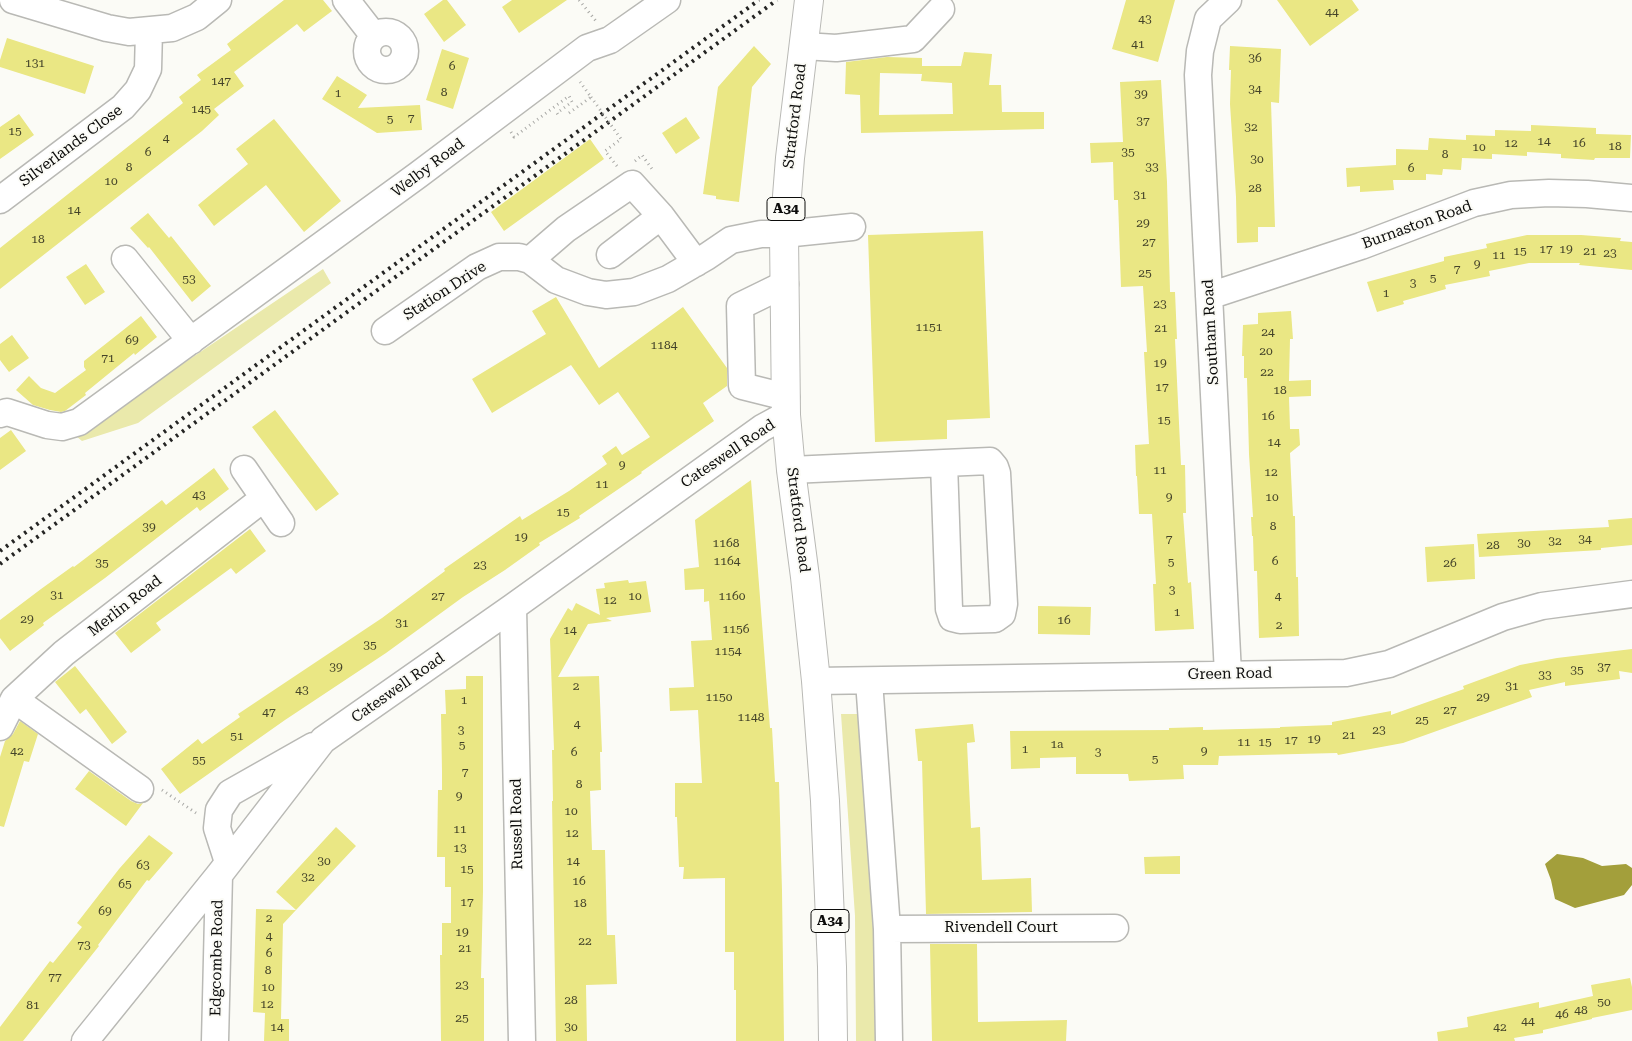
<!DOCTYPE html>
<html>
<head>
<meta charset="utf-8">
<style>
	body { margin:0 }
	canvas { display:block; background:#fbfbf6 }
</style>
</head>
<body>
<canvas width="1632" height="1041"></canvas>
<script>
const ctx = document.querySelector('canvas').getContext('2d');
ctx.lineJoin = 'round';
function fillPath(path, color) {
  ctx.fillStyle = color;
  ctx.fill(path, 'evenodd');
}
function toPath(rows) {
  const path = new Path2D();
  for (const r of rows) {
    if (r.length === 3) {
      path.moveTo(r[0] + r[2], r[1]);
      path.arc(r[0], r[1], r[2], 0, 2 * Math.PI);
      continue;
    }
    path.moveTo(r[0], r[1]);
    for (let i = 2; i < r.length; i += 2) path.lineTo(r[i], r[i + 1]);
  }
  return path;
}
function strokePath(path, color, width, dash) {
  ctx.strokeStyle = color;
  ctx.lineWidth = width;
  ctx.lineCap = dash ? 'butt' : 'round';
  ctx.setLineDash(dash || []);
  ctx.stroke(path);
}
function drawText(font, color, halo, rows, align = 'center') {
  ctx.font = font + ' "Roboto Serif",serif';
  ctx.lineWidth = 4;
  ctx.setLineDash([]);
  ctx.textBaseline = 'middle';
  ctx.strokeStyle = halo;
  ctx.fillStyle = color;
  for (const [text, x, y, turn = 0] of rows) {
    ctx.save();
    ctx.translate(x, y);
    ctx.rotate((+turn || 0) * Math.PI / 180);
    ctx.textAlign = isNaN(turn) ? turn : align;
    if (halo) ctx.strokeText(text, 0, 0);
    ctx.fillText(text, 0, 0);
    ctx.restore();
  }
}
fillPath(toPath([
	[323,269,331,283,138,423,82,441,76,436],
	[841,714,859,714,867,741,880,1041,856,1041,855,916]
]), '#eae9ab');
fillPath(toPath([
	[1557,854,1583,858,1602,866,1626,864,1632,868,1632,885,1624,895,1575,908,1555,899,1551,880,1545,864]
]), '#a39f3b');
fillPath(toPath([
	[284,0,323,0,332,11,304,32,297,24,234,72,244,86,214,109,219,115,202,131,0,289,0,248,183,103,179,97,201,80,197,75,231,50,227,44],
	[443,0,447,0,466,25,444,42,424,14],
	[512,0,567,0,519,33,502,7],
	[1126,0,1175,0,1158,62,1112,49],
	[1277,0,1352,0,1359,10,1310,46],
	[7,38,94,66,85,94,0,67,0,60],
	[754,46,771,64,752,87,739,202,716,199,716,196,703,194,718,87],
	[1230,46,1281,49,1279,103,1271,102,1275,227,1258,227,1258,242,1237,243,1236,197,1230,104,1231,70,1229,70],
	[442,49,469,58,453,109,426,100],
	[964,52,992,54,989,85,1001,85,1002,112,1044,112,1044,129,861,133,860,95,845,94,846,62,887,57,922,58,922,66,961,66],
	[880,73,922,74,921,81,952,83,953,114,879,115],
	[337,76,367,95,358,108,420,105,422,130,377,133,322,99],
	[1161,80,1167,182,1170,292,1175,292,1177,339,1175,339,1181,465,1185,465,1186,513,1183,513,1188,583,1191,582,1194,629,1155,631,1153,584,1156,584,1152,514,1139,514,1137,476,1136,476,1135,445,1149,444,1144,352,1147,352,1143,286,1121,287,1118,200,1114,200,1113,162,1091,163,1090,143,1123,142,1120,82],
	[19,114,34,135,0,159,0,127],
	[686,117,700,138,676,154,662,133],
	[274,119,341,201,304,232,266,185,214,226,198,205,248,164,236,149],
	[1531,125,1596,128,1596,134,1631,135,1630,158,1595,158,1594,160,1561,158,1561,154,1527,152,1527,156,1492,154,1492,159,1462,158,1461,170,1443,169,1442,175,1426,174,1426,180,1393,180,1394,190,1360,192,1360,186,1347,187,1346,168,1396,165,1396,149,1428,150,1429,138,1466,140,1466,135,1495,136,1495,130,1531,131],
	[590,139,604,159,504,231,491,212],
	[148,213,169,238,171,236,211,286,192,302,149,247,148,248,130,228],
	[983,231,990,418,947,420,947,439,875,442,868,235],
	[1527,235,1581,235,1621,238,1620,241,1632,242,1632,270,1579,265,1580,263,1529,263,1489,271,1490,276,1445,285,1446,289,1403,301,1404,304,1377,312,1367,282,1444,261,1444,257,1487,248,1486,244],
	[86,264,105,292,85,305,66,277],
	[556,297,599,368,683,307,727,368,727,386,703,403,714,421,641,472,642,473,579,516,580,518,539,543,540,545,505,570,463,597,386,653,285,720,180,794,161,769,198,739,202,744,240,717,238,714,382,618,445,571,444,569,520,516,522,520,569,491,607,464,602,456,616,446,622,455,650,437,618,392,599,405,571,365,492,413,472,379,546,334,532,311],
	[1291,311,1293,339,1290,339,1289,381,1311,380,1311,396,1289,397,1290,429,1299,429,1300,445,1290,453,1293,516,1295,516,1296,577,1298,577,1299,636,1259,638,1257,571,1254,571,1253,536,1252,536,1251,517,1253,517,1249,454,1247,378,1244,378,1244,356,1242,356,1243,325,1258,324,1258,313],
	[141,316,157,337,135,355,134,353,85,393,86,395,65,411,61,412,50,410,33,405,16,390,29,376,41,388,55,393,86,370,84,367,84,361],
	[12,335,29,358,9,372,0,360,0,344],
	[275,410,339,494,316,511,252,427],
	[11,430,26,451,0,470,0,438],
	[214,468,229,489,200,511,197,507,105,578,43,623,44,625,10,651,0,638,0,620,41,589,73,566,74,567,162,500,166,505],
	[751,480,770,728,772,728,775,782,779,782,782,891,784,1041,736,1041,736,990,734,990,734,952,725,952,725,878,683,879,684,867,679,867,677,817,675,817,675,783,702,783,698,710,670,711,669,688,694,687,691,641,712,640,709,601,704,602,704,589,685,590,684,569,699,567,695,520],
	[1632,518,1632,545,1601,548,1601,550,1479,557,1477,534,1609,527,1608,520],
	[250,529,266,551,236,574,231,568,156,623,161,630,131,653,115,633],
	[1474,544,1475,579,1427,582,1425,547],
	[628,580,629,583,646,581,651,612,606,618,612,621,588,624,558,677,599,676,602,752,600,752,601,790,590,791,592,850,605,850,607,935,615,935,617,984,586,985,587,1041,556,1041,552,801,553,801,552,750,554,750,550,639,568,608,572,611,576,603,600,615,596,589,605,588,604,583],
	[1038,606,1091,607,1090,635,1038,634],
	[1632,649,1632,673,1619,671,1620,679,1565,686,1565,682,1529,690,1532,697,1403,743,1338,755,1337,753,1219,756,1218,765,1183,765,1184,779,1129,781,1128,774,1076,774,1076,757,1040,758,1040,768,1011,769,1010,731,1169,730,1169,728,1203,727,1203,730,1280,728,1280,727,1332,725,1332,722,1391,711,1391,715,1464,689,1463,686,1520,665,1557,658],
	[75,666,127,732,112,744,86,709,80,714,55,682],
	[466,676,483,676,483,891,481,978,484,978,484,1041,441,1041,440,955,442,955,442,923,451,923,451,887,445,887,445,857,437,857,438,790,442,790,442,772,441,714,446,714,445,690,466,689],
	[20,721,38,734,29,762,24,761,4,827,0,826,0,757,5,741,13,734],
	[973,724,975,742,967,743,971,828,980,827,982,880,1031,878,1032,912,926,914,922,761,918,761,915,729],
	[89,771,131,801,138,804,143,803,126,826,75,789],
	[336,827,356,846,296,910,276,892],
	[149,835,173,853,149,881,147,880,98,945,99,946,23,1041,0,1041,0,1027,50,961,53,963,82,927,77,923,119,869],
	[1180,856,1180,874,1145,874,1144,857],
	[256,909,296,910,283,924,281,1019,289,1019,289,1041,264,1041,265,1013,253,1012],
	[930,944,977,944,978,1022,1067,1020,1066,1041,932,1041],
	[1630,978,1632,987,1632,1010,1592,1018,1592,1019,1543,1030,1543,1033,1514,1038,1515,1041,1438,1041,1437,1032,1468,1027,1467,1017,1539,1002,1539,1008,1593,996,1591,985]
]), '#eae784');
const minor = toPath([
	[13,0,107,28,129,32,172,28,197,17,218,0],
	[346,0,374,36],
	[1228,0,1208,19,1200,51,1198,75,1228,674],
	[386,51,19],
	[804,46,836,48,913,39,941,9],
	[0,200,123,107,138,90,148,69,149,31],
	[610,255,661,216],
	[125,259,191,341],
	[530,260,566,229,632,184,661,216,696,263],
	[785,284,740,306,742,386,786,397],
	[1209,296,1361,246,1474,203,1511,195,1549,193,1587,194,1632,198],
	[385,331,477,267,499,257,519,257,530,260,556,280,588,292,606,295,634,292,668,279,706,257,731,240,761,234,784,234,852,227],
	[0,414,7,412,47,425,62,427,79,422,418,175,587,48,610,40,667,0],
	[244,469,281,523],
	[791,470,944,463,990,461,995,467,997,473,1004,604,1002,614,995,619,960,620,952,618,949,609,944,463],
	[513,607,522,1041],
	[816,681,1346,673,1389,664,1503,617,1542,606,1632,594],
	[869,681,887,929,889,1041],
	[14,699,140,789],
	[0,727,14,699,64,653,264,498],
	[228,862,217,828,219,810,230,793,313,746],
	[887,929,1115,928],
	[85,1041,219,875,323,740,513,607,762,428,786,415],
	[215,1041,219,875]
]);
const highway = toPath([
	[809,0,790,158,784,234,786,415,791,470,805,577,816,681,825,801,832,967,833,1041]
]);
strokePath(minor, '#b9b9b5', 29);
strokePath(highway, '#b9b9b5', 30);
strokePath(toPath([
	[579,0,596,21],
	[569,113,591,97,580,82],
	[511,132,514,137,569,96,572,102,557,113,559,116],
	[635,161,642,155,652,169],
	[617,166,605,151,621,139],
	[162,790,196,813]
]), '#a8a8a5', 3, [1, 4]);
strokePath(minor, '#fff', 26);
strokePath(highway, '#fff', 28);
strokePath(toPath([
	[0,551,759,0],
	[0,564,777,0]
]), '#242423', 4, [2.5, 5]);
strokePath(toPath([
	[591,97,621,139]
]), '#a8a8a5', 3, [1, 4]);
drawText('12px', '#444329', null, [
	["44",1332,12],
	["43",1145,19],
	["41",1138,44],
	["36",1255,58],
	["131",35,63],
	["6",452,66],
	["147",221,81],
	["34",1255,89],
	["8",444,92],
	["1",338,93],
	["39",1141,94],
	["145",201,109],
	["7",411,118],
	["5",390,119],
	["37",1143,121],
	["32",1251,127],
	["15",15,131],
	["4",166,138],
	["14",1544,141],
	["12",1511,143],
	["16",1579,143],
	["18",1615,146],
	["10",1479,147],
	["6",148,152],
	["35",1128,152],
	["8",1445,154],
	["30",1257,159],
	["8",129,167],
	["33",1152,167],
	["6",1411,168],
	["10",111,181],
	["28",1255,188],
	["31",1140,195],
	["14",74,210],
	["29",1143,223],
	["18",38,239],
	["27",1149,242],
	["17",1546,249],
	["19",1566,249],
	["15",1520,251],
	["21",1590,251],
	["23",1610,253],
	["11",1499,255],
	["9",1477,264],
	["7",1457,269],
	["25",1145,273],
	["5",1433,278],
	["53",189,279],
	["3",1413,283],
	["1",1386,293],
	["23",1160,304],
	["1151",929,327],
	["21",1161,328],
	["24",1268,332],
	["69",132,340],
	["1184",664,345],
	["20",1266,351],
	["71",108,358],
	["19",1160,363],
	["22",1267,372],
	["17",1162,387],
	["18",1280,390],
	["16",1268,416],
	["15",1164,420],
	["14",1274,442],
	["9",622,465],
	["11",1160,470],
	["12",1271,472],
	["11",602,484],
	["43",199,495],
	["9",1169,497],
	["10",1272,497],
	["15",563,512],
	["8",1273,526],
	["39",149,527],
	["19",521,537],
	["7",1169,539],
	["34",1585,539],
	["32",1555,541],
	["1168",726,543],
	["30",1524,543],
	["28",1493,545],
	["1164",727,561],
	["6",1275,561],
	["5",1171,562],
	["35",102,563],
	["26",1450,563],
	["23",480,565],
	["3",1172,590],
	["31",57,595],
	["27",438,596],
	["10",635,596],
	["1160",732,596],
	["4",1278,596],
	["12",610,600],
	["1",1177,612],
	["29",27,619],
	["16",1064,620],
	["31",402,623],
	["2",1279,625],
	["1156",736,629],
	["14",570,630],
	["35",370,645],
	["1154",728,651],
	["39",336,667],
	["37",1604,667],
	["35",1577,670],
	["33",1545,675],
	["2",576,686],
	["31",1512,686],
	["43",302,690],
	["1150",719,697],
	["29",1483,697],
	["1",464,700],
	["27",1450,710],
	["47",269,712],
	["1148",751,717],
	["25",1422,720],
	["4",577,724],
	["3",461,730],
	["23",1379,730],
	["21",1349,735],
	["51",237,736],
	["19",1314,739],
	["17",1291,740],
	["11",1244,742],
	["15",1265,742],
	["1a",1057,744],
	["5",462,745],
	["1",1025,749],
	["42",17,751],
	["9",1204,751],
	["6",574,752],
	["3",1098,752],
	["5",1155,759],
	["55",199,760],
	["7",465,772],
	["8",579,784],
	["9",459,796],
	["10",571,811],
	["11",460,829],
	["12",572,833],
	["13",460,848],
	["30",324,861],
	["14",573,861],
	["63",143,865],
	["15",467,869],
	["32",308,877],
	["16",579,881],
	["65",125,884],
	["17",467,902],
	["18",580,903],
	["69",105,911],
	["2",269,918],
	["19",462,932],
	["4",269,936],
	["22",585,941],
	["73",84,945],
	["21",465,948],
	["6",269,953],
	["8",268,970],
	["77",55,977],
	["23",462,985],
	["10",268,987],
	["28",571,1000],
	["50",1604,1002],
	["12",267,1004],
	["81",33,1005],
	["48",1581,1010],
	["46",1562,1014],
	["25",462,1018],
	["44",1528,1021],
	["14",277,1027],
	["30",571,1027],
	["42",1500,1027]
]);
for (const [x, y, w] of [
	[786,209,38],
	[830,921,38]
]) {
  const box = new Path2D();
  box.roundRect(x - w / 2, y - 11.5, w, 23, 4);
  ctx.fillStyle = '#fbfbf6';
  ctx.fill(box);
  strokePath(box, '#0c0c0b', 1);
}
drawText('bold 14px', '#0c0c0b', null, [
	["A34",786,209],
	["A34",830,921]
]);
drawText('15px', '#0c0c0b', '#fbfbf6', [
	["Stratford Road",795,116,-83],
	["Silverlands Close",71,146,-37],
	["Welby Road",428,168,-37],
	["Burnaston Road",1417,225,-20],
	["Station Drive",445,291,-33],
	["Southam Road",1211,332,-93],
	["Cateswell Road",728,454,-34],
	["Stratford Road",798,520,83],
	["Merlin Road",125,606,-38],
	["Green Road",1230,674,-1],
	["Cateswell Road",398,688,-35],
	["Russell Road",517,824,-91],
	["Rivendell Court",1001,928],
	["Edgcombe Road",217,958,-89]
]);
</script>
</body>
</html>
